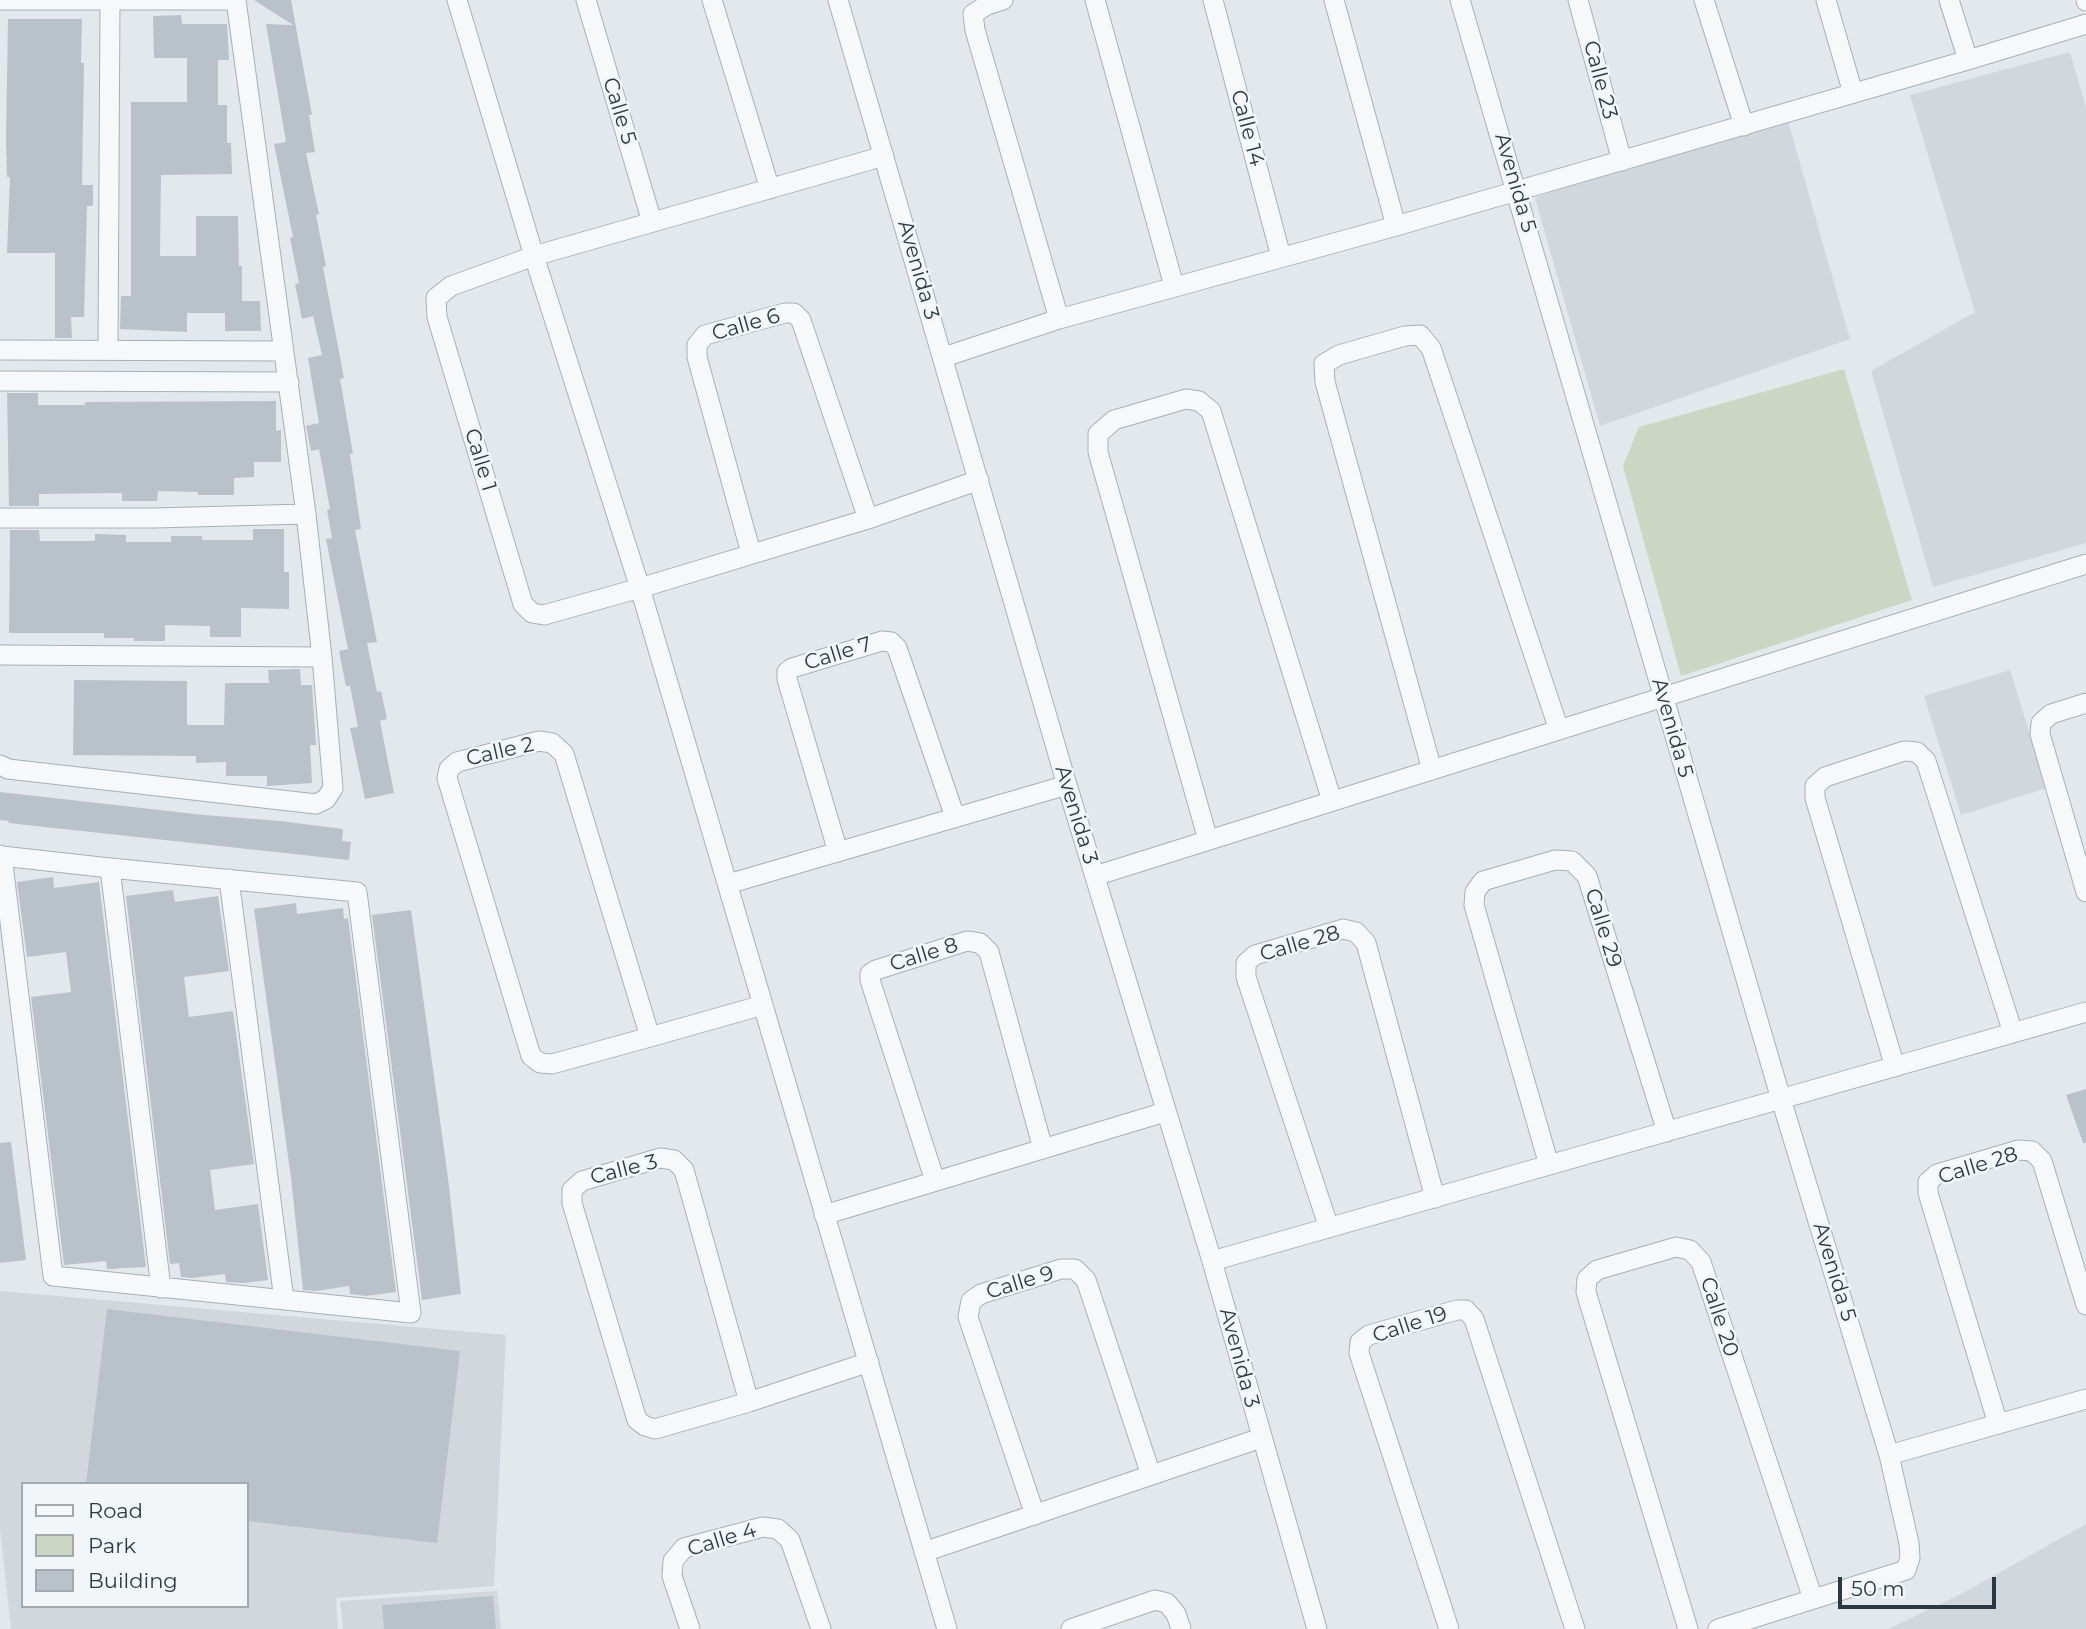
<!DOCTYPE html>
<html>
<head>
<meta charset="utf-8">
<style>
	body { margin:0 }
	#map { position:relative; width:2086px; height:1629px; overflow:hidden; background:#e3e8ec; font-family:Montserrat,sans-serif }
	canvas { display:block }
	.legend { position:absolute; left:21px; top:1482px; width:228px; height:126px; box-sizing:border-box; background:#f3f6f9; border:2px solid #a2aab1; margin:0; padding:9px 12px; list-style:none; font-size:21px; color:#293946 }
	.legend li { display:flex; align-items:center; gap:14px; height:35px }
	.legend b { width:35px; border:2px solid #a2aab1 }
	.scale { position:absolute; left:1838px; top:1577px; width:158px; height:32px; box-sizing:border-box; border:4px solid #293946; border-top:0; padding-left:9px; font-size:21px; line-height:24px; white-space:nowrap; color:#293946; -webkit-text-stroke:5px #f3f6f9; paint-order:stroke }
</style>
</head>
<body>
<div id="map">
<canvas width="2086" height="1629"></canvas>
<ul class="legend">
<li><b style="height:9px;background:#f6f8fa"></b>Road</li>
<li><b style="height:19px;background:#ccd7c3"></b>Park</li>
<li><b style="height:19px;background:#b9c2cb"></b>Building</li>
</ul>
<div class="scale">50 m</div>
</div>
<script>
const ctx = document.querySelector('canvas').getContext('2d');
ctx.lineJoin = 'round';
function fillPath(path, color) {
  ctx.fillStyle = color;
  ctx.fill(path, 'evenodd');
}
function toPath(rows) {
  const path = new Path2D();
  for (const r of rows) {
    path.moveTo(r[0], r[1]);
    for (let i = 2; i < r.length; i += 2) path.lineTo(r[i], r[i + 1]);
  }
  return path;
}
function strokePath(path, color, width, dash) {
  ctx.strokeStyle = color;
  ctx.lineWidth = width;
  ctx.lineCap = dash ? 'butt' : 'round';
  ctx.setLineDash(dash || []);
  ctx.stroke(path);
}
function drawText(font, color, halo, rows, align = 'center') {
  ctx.font = font + ' Montserrat,sans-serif';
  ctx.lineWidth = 5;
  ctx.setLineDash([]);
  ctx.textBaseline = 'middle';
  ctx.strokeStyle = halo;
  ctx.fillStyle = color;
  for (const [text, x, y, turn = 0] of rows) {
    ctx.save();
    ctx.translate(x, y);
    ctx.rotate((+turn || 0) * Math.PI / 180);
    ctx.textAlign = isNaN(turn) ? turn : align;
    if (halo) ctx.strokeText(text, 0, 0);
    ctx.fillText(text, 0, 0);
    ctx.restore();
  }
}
fillPath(toPath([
	[2070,52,2086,108,2086,543,1933,587,1871,371,1975,312,1910,95],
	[1788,121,1850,339,1600,426,1535,198,1622,161],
	[2010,670,2047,788,1961,815,1924,696],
	[0,1291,506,1335,494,1586,336,1598,338,1629,11,1629,0,1528],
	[23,1484,247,1484,247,1606,23,1606],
	[2086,1524,2086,1629,1888,1629,1963,1593],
	[497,1591,501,1629,343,1629,340,1601]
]), '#d0d8de');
fillPath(toPath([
	[1844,369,1912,600,1681,676,1623,466,1639,427]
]), '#ccd7c3');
fillPath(toPath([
	[254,0,291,0,312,115,309,115,315,152,306,153,319,214,316,215,326,266,323,267,344,378,340,379,353,454,350,454,361,529,355,530,377,642,367,643,377,692,381,691,387,719,380,721,394,793,365,799,350,728,358,727,350,686,346,686,339,651,348,649,326,539,332,538,327,510,330,509,319,449,311,451,306,426,319,423,308,358,322,355,313,316,302,319,295,284,299,283,290,238,293,237,274,144,286,142,266,24,293,25],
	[181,15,182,24,227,24,229,60,218,60,218,105,227,105,227,143,231,143,232,174,161,175,160,256,196,256,196,216,238,216,239,266,242,266,242,301,260,301,261,331,225,331,225,313,187,313,187,332,120,329,121,296,131,296,131,102,187,102,187,58,154,58,153,16],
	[8,19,82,19,81,63,84,63,82,185,93,185,93,206,87,206,84,317,71,317,72,338,55,338,55,253,7,253,10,177,7,177,6,139],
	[7,393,38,393,38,405,85,405,85,402,276,401,276,431,281,430,281,462,254,462,254,477,234,478,234,495,198,495,198,492,158,491,157,501,122,501,122,493,39,494,39,506,9,506],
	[253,529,284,529,284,572,289,572,289,609,241,608,241,637,210,637,210,626,165,625,165,641,134,641,134,638,104,638,104,633,9,633,10,530,39,530,40,541,95,541,95,534,126,535,126,542,171,542,171,536,202,536,202,540,253,540],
	[300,669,301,685,312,685,316,745,310,745,312,783,267,786,267,776,226,776,226,762,196,763,196,756,73,755,74,680,187,681,187,725,224,725,225,683,269,683,268,670],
	[0,792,204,815,280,821,343,829,342,841,351,842,349,860,8,823,9,821,0,820],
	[53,877,54,888,99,882,146,1267,107,1269,106,1261,64,1265,31,997,71,992,66,952,27,957,17,882],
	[173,890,175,902,218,896,229,971,184,977,189,1017,233,1011,254,1164,210,1170,215,1210,258,1204,268,1280,244,1283,226,1282,225,1274,192,1278,181,1277,179,1263,170,1264,126,896],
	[296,903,297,914,343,908,344,919,348,918,396,1292,366,1296,350,1294,349,1286,316,1291,303,1290,291,1178,254,909],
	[411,910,448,1178,461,1294,422,1300,372,915],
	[2086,1089,2086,1143,2083,1143,2066,1095],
	[11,1142,26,1260,0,1263,0,1143],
	[107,1309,460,1351,437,1543,247,1521,247,1484,86,1484],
	[493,1596,496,1629,384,1629,382,1605]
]), '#b9c2cb');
const street = toPath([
	[0,0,110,0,108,350],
	[110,0,236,0],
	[457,0,534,256,640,588,947,1629],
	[586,0,652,222],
	[712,0,770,189],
	[838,0,1067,785,1212,1261,1317,1629],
	[1003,0,987,5,973,14,975,30,1059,319],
	[1095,0,1174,286],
	[1213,0,1281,257],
	[1334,0,1396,226],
	[1460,0,1781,1099,1889,1455],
	[1578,0,1622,161],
	[1704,0,1744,126],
	[1826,0,1853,93],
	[1949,0,1968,60],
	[2086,0,2086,1],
	[884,156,534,256,451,286,436,298,437,317,523,604,532,613,544,615,640,588,868,519,979,480],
	[0,350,284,351],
	[944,357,1059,319,1396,226,1968,60,2086,24],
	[0,381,289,382],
	[0,518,154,518,306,514],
	[751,553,697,357,697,345,705,335,785,313,794,313,801,320,868,519],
	[0,655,322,657],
	[2086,703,2051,714,2041,723,2040,734,2086,892],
	[0,765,8,769,316,804,326,799,333,788,322,657,306,514,236,0],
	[1432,770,1325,382,1324,364,1339,355,1405,336,1420,335,1431,348,1559,730],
	[1208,840,1098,452,1098,434,1114,420,1186,399,1199,401,1211,411,1332,801],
	[838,852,787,679,787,672,792,668,882,641,891,642,897,648,955,817],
	[0,855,2,856,110,868,357,892,411,1313,53,1276,2,856],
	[110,868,161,1288],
	[1095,876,2086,564],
	[229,879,284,1300],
	[728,884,1067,785],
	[650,1037,564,754,552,743,539,741,457,762,449,769,447,778,531,1056,540,1063,552,1064,650,1037,763,1005],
	[1895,1067,1815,798,1815,786,1825,777,1904,751,1917,752,1926,761,2013,1033],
	[1549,1165,1474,905,1475,892,1483,881,1555,860,1572,861,1587,876,1667,1132],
	[935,1181,870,980,870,974,876,970,967,941,980,943,989,952,1043,1149],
	[824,1215,1165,1112],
	[1329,1228,1246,977,1246,963,1255,955,1343,929,1356,932,1366,943,1435,1198],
	[1212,1261,2086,1012],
	[749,1402,684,1170,674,1160,660,1158,582,1181,572,1190,572,1203,637,1420,645,1426,655,1429,749,1402,869,1362],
	[1998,1424,1928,1193,1928,1182,1937,1174,2018,1150,2032,1151,2042,1161,2086,1305],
	[1035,1515,968,1317,971,1301,981,1294,1061,1269,1075,1269,1086,1280,1151,1475],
	[924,1552,1261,1438],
	[690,1629,672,1576,673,1561,684,1548,763,1527,778,1529,790,1540,821,1629],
	[1071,1629,1155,1600,1167,1603,1176,1614,1181,1629],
	[1449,1629,1359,1353,1360,1342,1369,1335,1457,1310,1466,1310,1474,1319,1575,1629],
	[1688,1629,1586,1292,1587,1279,1597,1270,1676,1247,1690,1250,1701,1262,1813,1599],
	[1718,1629,1906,1570,1910,1558,1909,1543,1889,1455,2086,1399]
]);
strokePath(street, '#a7b0b7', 21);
strokePath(street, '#f6f8fa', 19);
drawText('21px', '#293946', '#f3f6f9', [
	["Calle 23",1600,80,75],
	["Calle 5",619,111,73],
	["Calle 14",1247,128,75],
	["Avenida 5",1515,183,74],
	["Avenida 3",918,270,74],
	["Calle 6",746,325,-16],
	["Calle 1",480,460,73],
	["Calle 7",838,654,-17],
	["Avenida 5",1672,728,74],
	["Calle 2",500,752,-13],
	["Avenida 3",1076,815,73],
	["Calle 29",1603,928,73],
	["Calle 28",1300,944,-16],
	["Calle 8",924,955,-17],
	["Calle 28",1978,1166,-17],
	["Calle 3",624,1170,-14],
	["Avenida 5",1834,1272,73],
	["Calle 9",1020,1283,-17],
	["Calle 20",1719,1317,72],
	["Calle 19",1410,1325,-18],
	["Avenida 3",1239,1358,75],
	["Calle 4",722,1540,-17]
]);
</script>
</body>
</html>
